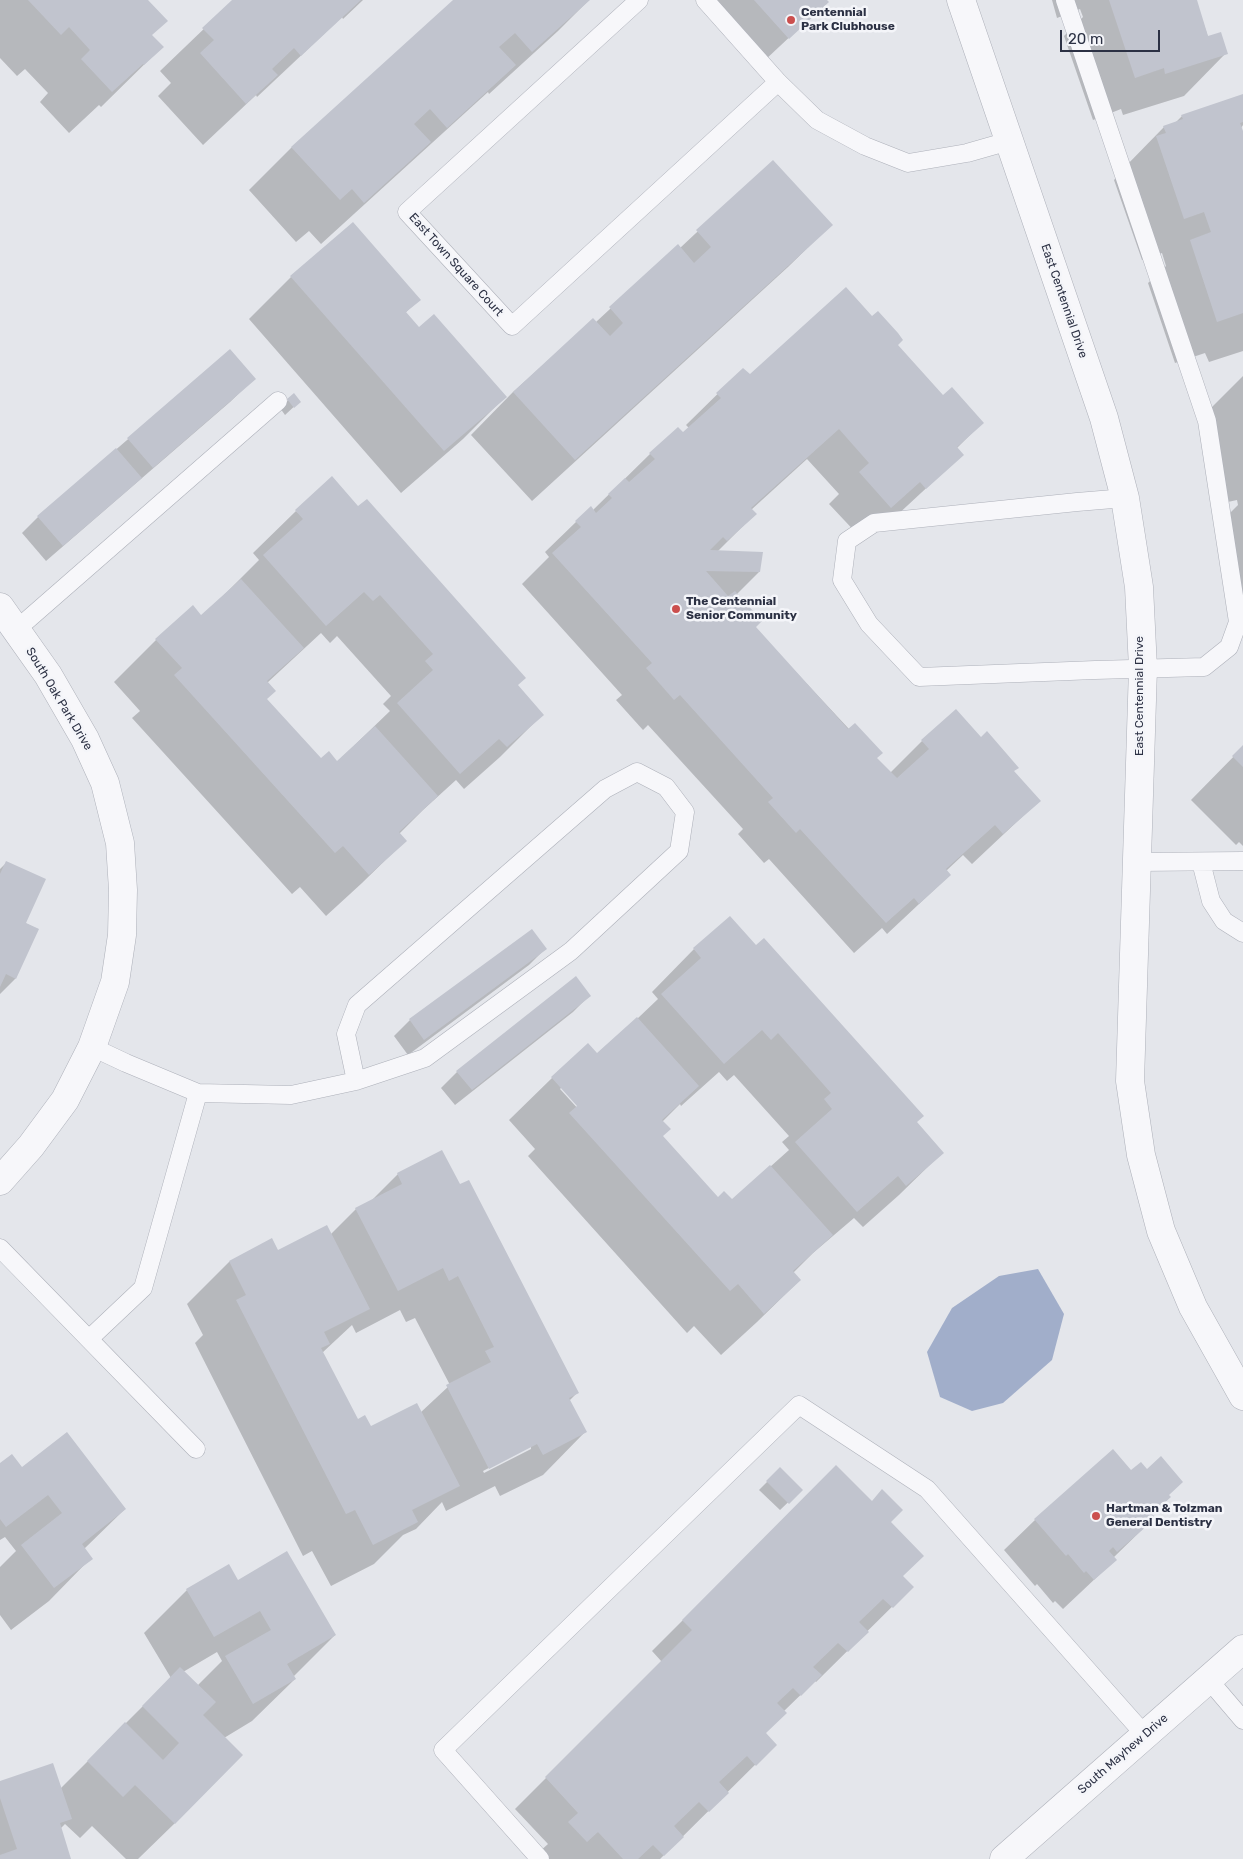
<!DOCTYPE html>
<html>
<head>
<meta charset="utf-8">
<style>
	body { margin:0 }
	#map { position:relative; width:1243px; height:1859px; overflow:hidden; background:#e4e6eb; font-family:Rubik,sans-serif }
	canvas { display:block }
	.scale { position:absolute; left:1060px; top:30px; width:100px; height:22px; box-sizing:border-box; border:2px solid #2c3144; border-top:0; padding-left:6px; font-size:15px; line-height:18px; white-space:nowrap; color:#2c3144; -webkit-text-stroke:4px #f4f5f9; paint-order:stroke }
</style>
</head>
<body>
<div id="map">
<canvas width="1243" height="1859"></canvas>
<div class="scale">20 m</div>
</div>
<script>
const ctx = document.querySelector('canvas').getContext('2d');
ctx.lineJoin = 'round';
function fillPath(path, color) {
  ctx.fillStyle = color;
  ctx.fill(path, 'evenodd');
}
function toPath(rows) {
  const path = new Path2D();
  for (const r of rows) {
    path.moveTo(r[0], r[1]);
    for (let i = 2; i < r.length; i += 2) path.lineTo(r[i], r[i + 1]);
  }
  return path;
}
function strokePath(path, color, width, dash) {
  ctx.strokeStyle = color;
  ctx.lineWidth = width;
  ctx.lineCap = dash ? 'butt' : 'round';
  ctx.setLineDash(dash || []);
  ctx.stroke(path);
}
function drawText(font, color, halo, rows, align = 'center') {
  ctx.font = font + ' Rubik,sans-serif';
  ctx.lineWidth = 5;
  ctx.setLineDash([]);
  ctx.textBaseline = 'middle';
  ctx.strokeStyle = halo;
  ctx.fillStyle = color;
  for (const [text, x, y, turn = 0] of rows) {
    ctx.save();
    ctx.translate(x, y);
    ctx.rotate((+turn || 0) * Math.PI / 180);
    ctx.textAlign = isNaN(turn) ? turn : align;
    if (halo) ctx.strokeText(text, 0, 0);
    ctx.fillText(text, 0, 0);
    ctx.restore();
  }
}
fillPath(toPath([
	[1038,1269,1064,1314,1052,1360,1003,1403,972,1411,940,1397,927,1352,952,1308,999,1276]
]), '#a1aeca');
fillPath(toPath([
	[0,0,146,0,151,36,162,47,101,107,99,105,69,133,40,102,48,93,25,69,17,76,0,58],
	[234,0,363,0,343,19,342,17,257,97,256,95,203,145,158,96,171,83,160,71],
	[455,0,589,0,558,31,489,94,488,92,321,244,309,231,296,242,249,190,292,147],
	[709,0,825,0,827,2,764,61],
	[1052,0,1196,0,1208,37,1226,53,1184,96,1123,115,1121,109,1093,120,1064,36,1083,17,1080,9,1057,18],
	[1243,99,1243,125,1241,128,1243,135,1243,351,1209,362,1205,353,1175,363,1148,283,1166,266,1162,253,1142,260,1114,180,1122,172,1122,170,1164,127,1175,123,1182,116],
	[773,161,831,225,788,267,532,501,471,435,513,392,593,320,596,322,678,246,680,248],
	[291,277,419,300,405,313,419,329,505,397,463,439,401,493,249,319],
	[896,345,943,397,982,423,956,449,962,455,894,518,888,512,860,537,829,504,839,494,807,459,751,510,755,514,718,551,759,572,736,595,754,627,890,773,922,741,1013,772,1039,801,972,864,963,855,946,871,950,875,887,934,882,928,854,953,769,859,764,863,738,834,743,829,648,725,643,730,616,700,622,695,522,584,549,557,545,552,576,522,593,510,650,454,683,434,689,428,686,425,743,369,750,376],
	[230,351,254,379,230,402,46,561,22,533,38,517],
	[1243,376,1243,608,1219,524,1238,505,1237,500,1214,505,1198,421],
	[294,395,299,402,285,415,280,408],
	[296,511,517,686,542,715,500,757,464,789,456,780,423,810,399,834,405,841,362,883,326,916,300,887,292,894,132,718,140,711,114,682,156,640,201,617,222,597,259,560,253,553],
	[321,633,330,643,337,636,391,696,383,704,390,711,337,762,321,760,266,699,267,683],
	[1243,747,1243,846,1239,842,1236,845,1191,800],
	[6,863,25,923,38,929,15,979,0,994,0,869],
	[545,949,529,965,408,1055,394,1036,410,1020],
	[694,949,915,1123,942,1153,899,1195,863,1227,854,1218,813,1253,793,1273,800,1280,757,1322,721,1355,694,1326,687,1333,528,1156,535,1149,509,1120,552,1078,588,1045,597,1055,637,1019,658,999,652,992],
	[719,1072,727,1081,734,1075,789,1136,782,1142,789,1150,732,1201,718,1199,661,1136,662,1122,680,1104,681,1106],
	[562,1087,582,1110,580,1111,560,1089],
	[589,996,573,1012,455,1105,441,1088,457,1072],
	[398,1174,577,1393,569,1401,585,1432,543,1475,500,1496,495,1486,446,1511,442,1502,416,1529,403,1535,374,1564,331,1586,312,1551,303,1556,195,1343,203,1335,187,1304,229,1262,278,1251,331,1234,356,1209,370,1202],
	[400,1310,406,1322,415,1318,450,1385,420,1413,371,1428,357,1421,322,1353,352,1325,356,1333],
	[531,1446,531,1449,484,1473,483,1471],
	[0,1464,22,1469,125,1509,84,1549,91,1558,49,1601,11,1630,0,1615,0,1567,16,1551,5,1537,0,1540],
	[836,1467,889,1522,902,1576,912,1587,816,1682,815,1681,784,1711,764,1734,775,1745,660,1859,544,1859,538,1853,548,1844,515,1809,662,1662,652,1651],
	[780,1469,801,1490,780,1510,759,1490],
	[1131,1472,1170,1497,1152,1515,1154,1518,1113,1558,1115,1560,1063,1609,1055,1601,1053,1603,1037,1584,1035,1586,1004,1550,1035,1520],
	[238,1582,335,1635,293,1677,295,1679,252,1721,224,1738,175,1823,138,1859,126,1859,92,1826,80,1838,65,1824,60,1829,70,1859,0,1859,0,1783,60,1789,171,1678,144,1633,187,1590],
	[217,1652,222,1661,197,1686,183,1672]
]), '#0003');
fillPath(toPath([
	[28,0,148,0,168,21,152,35,164,47,144,65,143,64,112,92,81,59,90,50,69,27,61,35],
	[232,0,361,0,301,56,294,48,272,69,278,75,246,104,200,53,214,40,202,28],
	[453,0,590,0,532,52,515,33,499,47,516,65,447,128,430,109,414,124,431,142,364,203,352,189,340,200,291,147],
	[754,0,827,0,829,2,789,39],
	[1109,0,1197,0,1208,36,1221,32,1228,54,1165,74,1164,68,1135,78],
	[1243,94,1243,122,1240,123,1243,131,1243,313,1217,322,1190,240,1211,232,1204,212,1184,219,1156,136,1166,133,1163,126,1183,119,1181,115],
	[773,160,833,225,575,460,513,392,593,318,610,336,623,323,609,307,678,244,694,263,711,247,696,230],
	[353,222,421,300,406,312,419,327,434,314,507,397,444,451,290,276],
	[846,287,872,316,878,311,898,333,903,340,898,345,943,395,952,387,984,423,957,447,964,455,926,489,920,482,891,508,859,472,869,463,839,429,751,508,757,514,727,541,723,537,710,550,763,552,760,572,706,571,728,596,735,591,762,621,756,627,848,729,855,723,883,753,877,758,897,778,929,749,921,740,956,709,981,737,987,731,1019,768,1014,771,1041,801,1003,834,995,825,946,869,951,875,919,904,914,898,886,923,800,829,796,833,768,802,773,798,680,695,674,700,646,668,652,663,552,553,581,527,575,521,591,506,596,513,612,498,608,494,625,478,629,482,655,459,649,453,678,427,683,432,721,398,716,393,743,368,750,374],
	[230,349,256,379,153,468,127,438],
	[294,393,301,402,294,408,287,399],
	[116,448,142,478,63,546,37,516],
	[332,476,358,506,367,499,526,678,518,685,544,715,507,747,499,739,460,774,397,703,433,670,425,661,433,654,380,595,373,601,364,592,326,626,263,555,303,519,295,510],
	[241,579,304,648,267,681,276,691,267,699,321,758,329,751,337,761,375,726,438,796,399,832,407,841,369,875,343,846,335,853,174,675,182,668,155,639,193,605,201,615],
	[1243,745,1243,767,1232,756],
	[6,861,46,879,26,923,39,929,16,979,6,974,0,987,0,874],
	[730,916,756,945,764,938,924,1116,917,1122,944,1153,906,1186,898,1176,857,1212,795,1142,832,1109,824,1099,831,1093,778,1033,771,1040,762,1030,724,1064,661,994,701,958,693,948],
	[532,929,547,949,424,1040,409,1019],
	[576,976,591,996,472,1090,456,1071],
	[637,1017,699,1086,662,1120,671,1129,663,1136,718,1197,724,1191,732,1199,770,1165,833,1235,793,1271,801,1280,764,1314,738,1284,730,1291,569,1113,577,1106,551,1077,588,1043,597,1053],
	[442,1150,460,1184,469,1180,579,1393,569,1398,587,1432,543,1455,537,1444,489,1469,446,1385,491,1362,485,1351,494,1347,458,1276,449,1281,443,1268,398,1291,355,1208,402,1184,397,1173],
	[327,1225,370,1309,324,1332,330,1344,321,1348,358,1419,365,1415,371,1426,417,1403,460,1486,412,1510,418,1522,373,1545,355,1510,346,1514,236,1300,246,1295,229,1261,272,1238,278,1250],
	[67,1432,126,1509,82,1544,93,1559,54,1588,21,1545,62,1513,48,1495,6,1527,0,1519,0,1463,12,1454,22,1467],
	[1113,1449,1131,1470,1141,1462,1147,1469,1161,1456,1183,1482,1169,1495,1171,1497,1152,1514,1156,1518,1117,1552,1113,1547,1109,1551,1117,1560,1094,1580,1086,1571,1084,1573,1068,1554,1066,1556,1034,1519],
	[836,1465,872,1501,882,1489,903,1510,891,1522,924,1556,903,1576,914,1587,893,1608,883,1599,859,1622,869,1632,851,1649,848,1652,838,1643,813,1667,822,1675,801,1696,793,1688,777,1703,787,1713,766,1733,777,1745,756,1766,747,1756,719,1782,729,1793,709,1812,699,1802,674,1826,684,1837,664,1856,653,1845,638,1859,623,1859,598,1832,587,1842,568,1822,578,1813,545,1777,692,1630,682,1620],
	[780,1467,803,1490,789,1504,766,1481],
	[287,1551,336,1635,287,1664,296,1679,253,1704,225,1656,271,1630,260,1611,214,1637,186,1589,229,1564,238,1580],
	[180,1667,216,1702,203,1715,243,1755,175,1824,135,1785,123,1797,87,1761,125,1722,163,1760,179,1743,142,1706],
	[53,1763,72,1819,60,1823,71,1859,0,1859,0,1855,17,1849,0,1798,0,1781]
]), '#c1c4ce');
const lane = toPath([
	[639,0,407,212,512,326,778,82],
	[705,0,778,82,817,120,865,146,908,163,967,153,1009,141],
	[1065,0,1207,421,1238,622,1229,647,1204,667,1095,670,919,677,869,624,842,580,847,541,874,523,1077,502,1125,498],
	[17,629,278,401],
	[1137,862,1243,861],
	[1201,862,1211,901,1224,921,1243,933],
	[92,1047,126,1063,198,1093,291,1095,356,1081,425,1058,571,951,679,851,685,812,666,787,637,772,605,789,357,1005,346,1034,356,1081],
	[0,1248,196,1449],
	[89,1339,143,1288,198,1093],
	[1208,1679,1243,1720],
	[540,1859,443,1750,799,1405,927,1489,1145,1735]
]);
const street = toPath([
	[961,0,1104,418,1125,498,1139,587,1143,668,1130,1081,1141,1155,1161,1231,1193,1307,1243,1396],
	[0,607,48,675,85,739,105,783,120,843,123,890,122,935,115,982,92,1047,65,1100,31,1146,0,1181],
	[1004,1859,1243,1649]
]);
strokePath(lane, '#adb0b9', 19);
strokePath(street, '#adb0b9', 29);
strokePath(lane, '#f7f7fa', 18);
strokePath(street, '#f7f7fa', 28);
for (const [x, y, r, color] of [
	[791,20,5,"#cb4f4e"],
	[676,609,5,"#cb4f4e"],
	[1096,1516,5,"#cb4f4e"]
]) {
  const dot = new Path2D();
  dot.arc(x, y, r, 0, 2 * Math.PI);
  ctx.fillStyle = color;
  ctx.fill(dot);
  strokePath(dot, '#f4f5f9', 2);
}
drawText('bold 12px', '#2c3144', '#f4f5f9', [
	["Centennial",801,13],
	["Park Clubhouse",801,27],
	["The Centennial",686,602],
	["Senior Community",686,616],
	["Hartman & Tolzman",1106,1509],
	["General Dentistry",1106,1523]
], 'left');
drawText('12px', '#2c3144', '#f4f5f9', [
	["East Town Square Court",456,265,48],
	["East Centennial Drive",1064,301,71],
	["East Centennial Drive",1140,696,-90],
	["South Oak Park Drive",59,699,59],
	["South Mayhew Drive",1123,1754,-41]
]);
</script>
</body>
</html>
